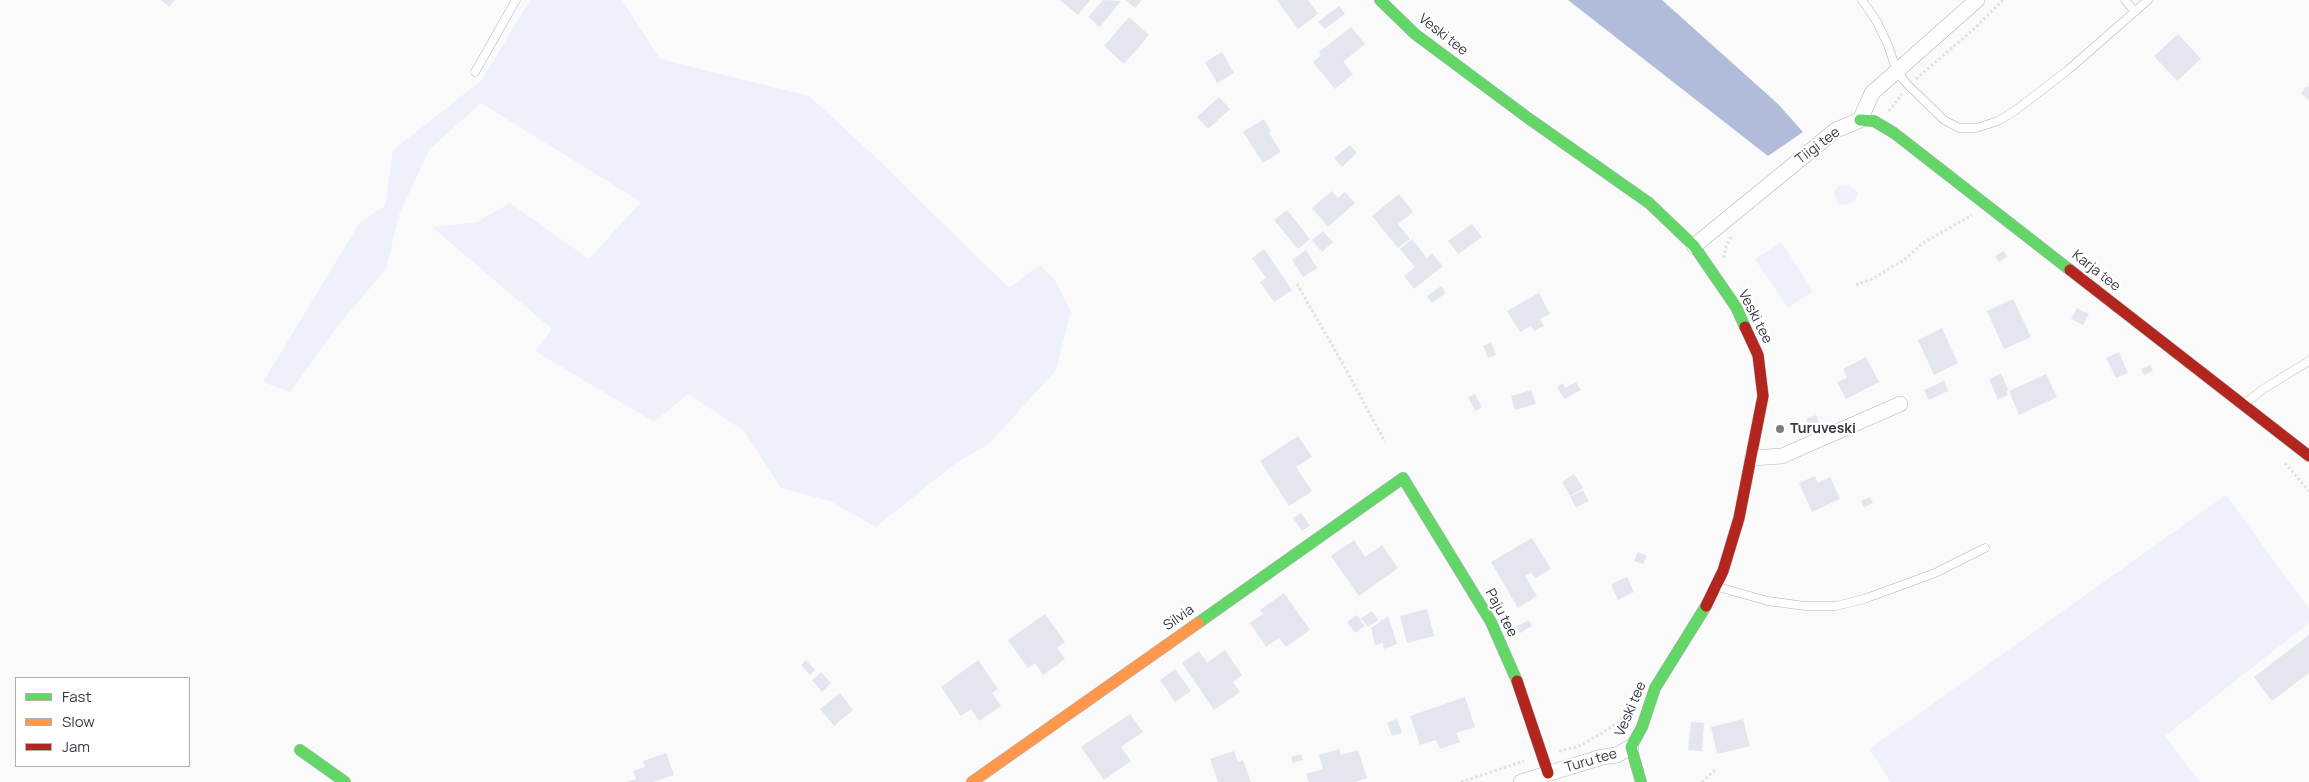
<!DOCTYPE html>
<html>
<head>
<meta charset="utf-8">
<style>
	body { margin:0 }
	#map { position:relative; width:2309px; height:782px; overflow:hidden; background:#fafafa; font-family:Manrope,sans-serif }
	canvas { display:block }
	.legend { position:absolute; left:15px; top:677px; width:175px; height:90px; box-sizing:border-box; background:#fff; border:1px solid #aeb0b5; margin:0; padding:6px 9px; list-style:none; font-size:15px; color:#353946 }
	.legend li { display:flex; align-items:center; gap:10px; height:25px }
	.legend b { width:25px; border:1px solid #aeb0b5 }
</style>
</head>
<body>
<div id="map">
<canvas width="2309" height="782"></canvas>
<ul class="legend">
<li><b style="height:6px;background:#63d668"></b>Fast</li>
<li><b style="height:6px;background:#ff974d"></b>Slow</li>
<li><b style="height:6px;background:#b3261e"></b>Jam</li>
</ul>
</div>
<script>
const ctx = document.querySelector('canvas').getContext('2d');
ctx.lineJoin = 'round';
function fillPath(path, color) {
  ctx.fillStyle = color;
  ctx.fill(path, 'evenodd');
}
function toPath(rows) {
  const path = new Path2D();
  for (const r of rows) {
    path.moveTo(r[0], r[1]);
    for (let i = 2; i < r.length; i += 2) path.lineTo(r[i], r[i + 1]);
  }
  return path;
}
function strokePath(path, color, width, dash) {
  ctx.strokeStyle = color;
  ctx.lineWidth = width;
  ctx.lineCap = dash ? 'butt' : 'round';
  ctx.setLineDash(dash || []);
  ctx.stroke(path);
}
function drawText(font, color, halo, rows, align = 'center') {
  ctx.font = font + ' Manrope,sans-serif';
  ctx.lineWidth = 4.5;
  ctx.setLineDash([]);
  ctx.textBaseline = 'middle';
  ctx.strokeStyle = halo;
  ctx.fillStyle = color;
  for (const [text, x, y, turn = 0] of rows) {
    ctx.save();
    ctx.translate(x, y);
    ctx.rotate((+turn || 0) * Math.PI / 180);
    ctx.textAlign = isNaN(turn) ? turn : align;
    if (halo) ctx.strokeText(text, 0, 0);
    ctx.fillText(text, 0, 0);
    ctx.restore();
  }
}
fillPath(toPath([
	[530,0,622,0,660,59,809,96,869,151,1009,288,1039,265,1055,280,1071,311,1056,370,989,444,956,463,876,527,830,501,781,488,744,431,688,394,654,422,535,351,552,329,432,227,477,222,510,203,589,259,641,202,481,103,429,150,399,215,386,269,336,328,290,392,263,382,360,222,385,206,393,150,482,80],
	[1849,185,1858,192,1855,201,1844,205,1837,204,1834,191,1840,186],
	[1781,242,1813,291,1788,308,1755,259],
	[2226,495,2309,609,2309,623,2165,736,2200,782,1891,782,1869,749]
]), '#eef1fc');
fillPath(toPath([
	[1568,0,1662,0,1778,104,1803,132,1768,156]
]), '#b1bcdb');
fillPath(toPath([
	[161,0,175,0,169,7],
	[1060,0,1090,0,1078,15],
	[1103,0,1121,1,1100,27,1088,17],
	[1126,0,1142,0,1135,8],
	[1277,0,1308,0,1318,14,1298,29],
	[1339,6,1345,14,1325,29,1318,22],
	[1129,17,1149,35,1124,64,1104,46],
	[1351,27,1365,44,1343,62,1353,74,1335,89,1313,62,1321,55,1319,52],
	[2178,34,2201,59,2177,81,2154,56],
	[1222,52,1234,73,1217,83,1205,62],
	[2306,86,2309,88,2309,100,2301,94],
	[1219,97,1230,109,1208,129,1197,117],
	[1264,119,1271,131,1269,133,1281,152,1263,163,1243,132],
	[1350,145,1357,153,1342,167,1334,158],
	[1332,191,1338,198,1345,192,1355,203,1328,227,1312,208],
	[1399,194,1413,212,1398,224,1410,239,1398,248,1372,216],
	[1287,210,1310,239,1298,249,1274,220],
	[1472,224,1482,237,1458,254,1448,241],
	[1323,231,1333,242,1322,252,1312,240],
	[1412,239,1427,258,1432,253,1443,266,1414,289,1404,276,1415,267,1400,249],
	[1264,249,1292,290,1274,302,1260,282,1266,278,1252,258],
	[1306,250,1317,268,1303,277,1292,260],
	[2004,251,2007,257,1999,262,1995,256],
	[1441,286,1446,293,1432,303,1427,296],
	[1539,293,1550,314,1540,319,1544,326,1534,331,1531,326,1520,332,1507,311],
	[2013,299,2031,337,2004,349,1987,311],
	[2077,308,2089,314,2083,325,2071,319],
	[1942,328,1958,363,1934,375,1918,340],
	[1491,342,1496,355,1488,358,1483,346],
	[2119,352,2128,373,2116,378,2106,358],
	[1866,357,1879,382,1846,399,1837,382,1847,378,1843,369],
	[2150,365,2153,371,2144,375,2141,369],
	[2001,373,2008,390,2006,391,2008,395,1998,400,1989,379],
	[2046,374,2057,397,2019,415,2009,391],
	[1944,381,1948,391,1929,400,1924,390],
	[1576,382,1581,390,1564,399,1557,387,1563,383,1565,388],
	[1531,390,1536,404,1515,410,1511,396],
	[1475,394,1482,407,1475,411,1468,397],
	[1816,415,1819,422,1809,426,1806,419],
	[1298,436,1312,457,1296,467,1312,491,1289,506,1260,461],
	[1574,474,1583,488,1570,496,1562,482],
	[1815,476,1818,483,1830,477,1840,499,1812,512,1799,483],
	[1583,490,1589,501,1576,507,1570,497],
	[1870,497,1873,503,1864,507,1861,501],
	[1301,513,1310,526,1302,531,1293,518],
	[1532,538,1551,569,1535,578,1531,573,1525,576,1537,596,1518,608,1491,562],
	[1354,540,1365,557,1382,545,1398,568,1359,596,1331,556],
	[1638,552,1647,556,1643,564,1634,561],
	[1627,577,1634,592,1618,600,1611,584],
	[1284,593,1310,630,1286,647,1279,638,1266,647,1250,623,1263,614,1260,610],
	[1427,609,1434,636,1407,643,1400,616],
	[1372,611,1378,620,1368,627,1361,618],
	[1045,614,1065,642,1057,648,1065,659,1043,675,1035,663,1028,668,1008,640],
	[1357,615,1365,626,1355,633,1347,622],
	[1388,616,1397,644,1384,649,1383,643,1375,645,1371,628],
	[1529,620,1532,626,1520,633,1516,627],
	[2309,635,2309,673,2272,701,2254,677],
	[1225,650,1242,675,1233,682,1240,692,1214,710,1182,663,1199,651,1207,663],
	[806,660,815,670,810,675,801,665],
	[978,660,998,689,992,693,1001,706,979,721,971,709,961,716,941,687],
	[1175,669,1191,691,1175,702,1160,680],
	[821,672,831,683,822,692,812,680],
	[840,693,853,710,834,726,820,709],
	[1465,697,1475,727,1456,733,1460,742,1440,749,1436,740,1420,745,1410,716],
	[1130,714,1143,732,1121,747,1131,761,1104,780,1081,747],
	[1397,719,1402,733,1392,736,1387,723],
	[1743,719,1750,746,1717,754,1711,727],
	[1691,722,1704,723,1702,751,1688,750],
	[1339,749,1341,755,1358,750,1367,778,1355,782,1309,782,1306,774,1323,769,1319,755],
	[1234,751,1238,762,1243,760,1251,782,1218,782,1210,759],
	[666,753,674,775,653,782,627,782,636,779,633,771,645,767,643,761],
	[1301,754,1303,760,1293,763,1291,757]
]), '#e4e6ef');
const lane = toPath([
	[1862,0,1877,22,1888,45,1897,72,1907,84,1944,120,1959,128,1976,128,1998,121,2016,110,2068,70,2148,0],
	[2125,0,2135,12],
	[475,72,516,0],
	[2244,404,2265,388,2309,361],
	[1718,587,1768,601,1805,606,1836,606,1864,599,1935,573,1985,548]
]);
const street = toPath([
	[1694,246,1836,130,1860,120,1872,93,1977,0],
	[1752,458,1782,456,1900,404],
	[1521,782,1602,757,1617,755,1631,747]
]);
const fast = toPath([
	[1380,0,1415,34,1528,118,1649,203,1694,246,1736,307,1745,327],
	[1860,120,1874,121,1894,133,2070,270],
	[1198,623,1403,478,1491,622,1517,681],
	[300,750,345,782],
	[1641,782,1631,747,1642,727,1655,688,1706,606]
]);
const slow = toPath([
	[972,782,1198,623]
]);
const jam = toPath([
	[2070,270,2309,456],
	[1706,606,1723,571,1739,518,1763,396,1758,355,1745,327],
	[1517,681,1548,773]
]);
strokePath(lane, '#b2b4ba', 9);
strokePath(street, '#b2b4ba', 16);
strokePath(fast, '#b2b4ba', 12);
strokePath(slow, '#b2b4ba', 12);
strokePath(jam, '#b2b4ba', 12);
strokePath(toPath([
	[1916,79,1975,28,2003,0],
	[1889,111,1902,94],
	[1724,258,1726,246,1732,236],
	[1297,284,1343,364,1385,442],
	[1856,285,1872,279,1904,260,1923,243,1972,215],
	[2285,463,2309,491],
	[1559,751,1577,747,1597,736,1619,722,1626,712],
	[1461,782,1524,761],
	[1702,782,1715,770]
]), '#e2e2e3', 3, [2.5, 2.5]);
strokePath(lane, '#fefefe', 8);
strokePath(street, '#fefefe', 15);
strokePath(fast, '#63d668', 11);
strokePath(slow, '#ff974d', 11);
strokePath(jam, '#b3261e', 11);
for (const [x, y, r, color] of [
	[1780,429,5,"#7a7d85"]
]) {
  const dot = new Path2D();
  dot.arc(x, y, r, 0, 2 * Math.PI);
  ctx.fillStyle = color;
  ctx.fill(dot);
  strokePath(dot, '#fff', 2);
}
drawText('14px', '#353946', '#fff', [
	["Veski tee",1443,35,38],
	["Tiigi tee",1818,146,-37],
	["Karja tee",2096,271,38],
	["Veski tee",1755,317,63],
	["Paju tee",1501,613,62],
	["Silvia",1179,618,-35],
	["Veski tee",1631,709,-67],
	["Turu tee",1591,761,-16]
]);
drawText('bold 14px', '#353946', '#fff', [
	["Turuveski",1790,429]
], 'left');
</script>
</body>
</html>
